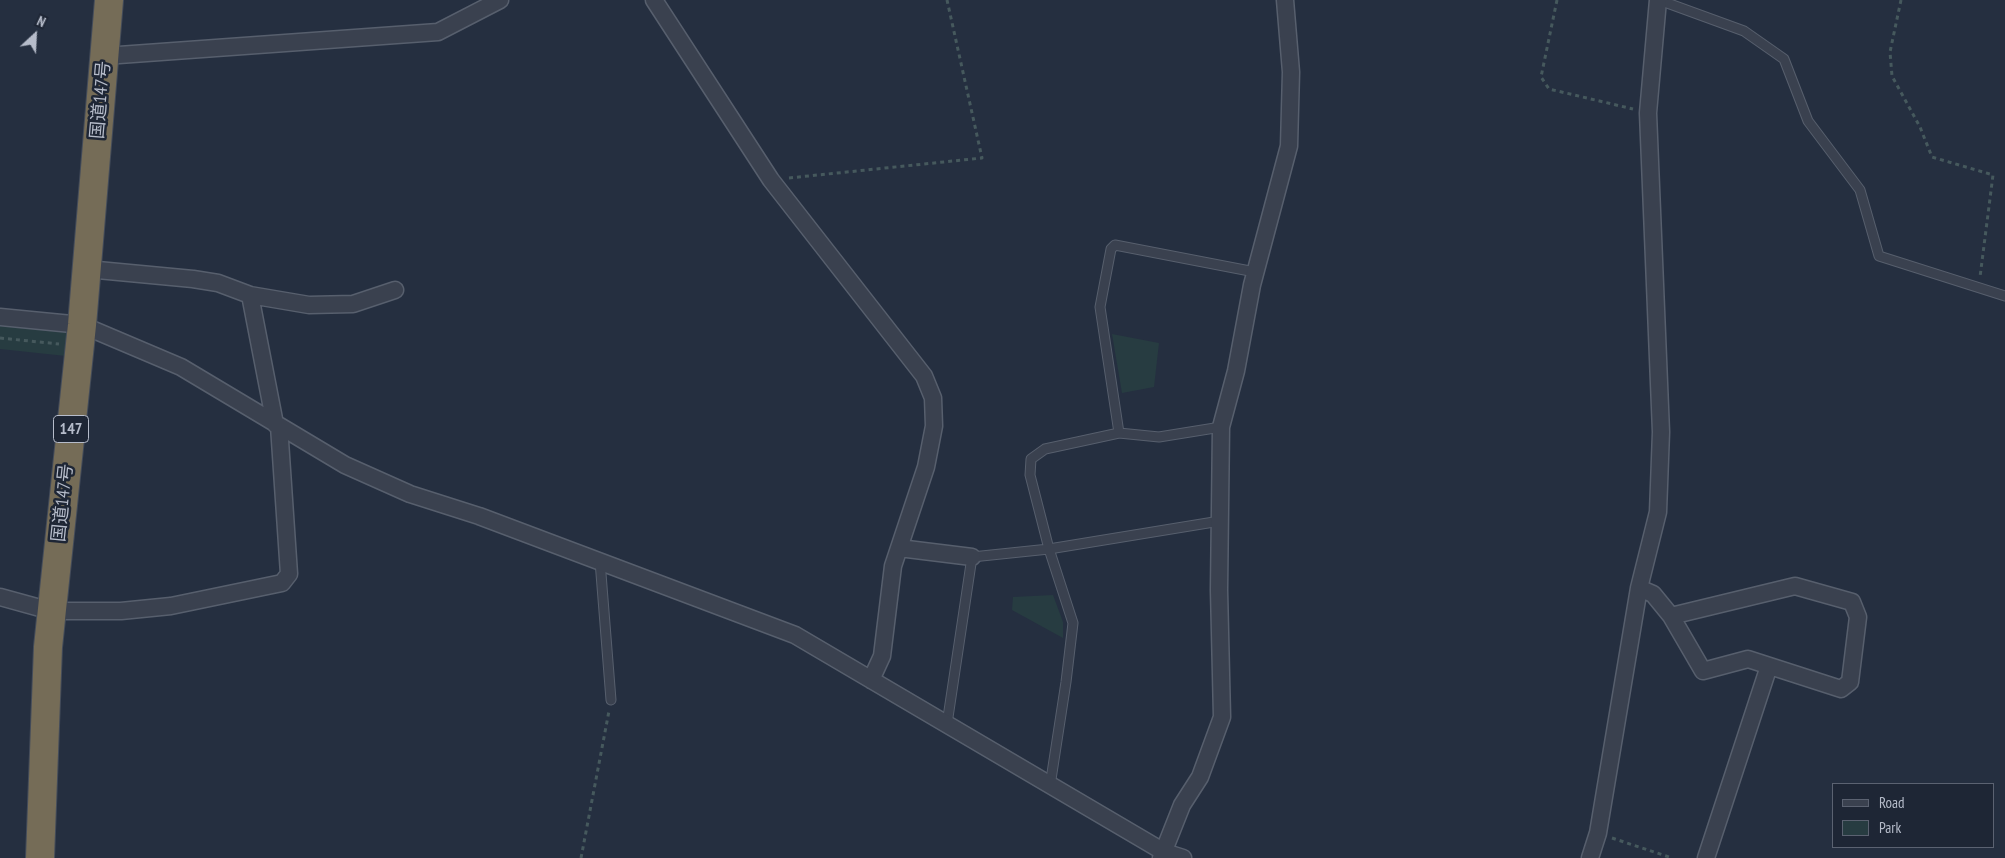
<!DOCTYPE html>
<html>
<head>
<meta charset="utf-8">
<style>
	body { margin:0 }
	#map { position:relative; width:2005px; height:858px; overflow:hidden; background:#252f40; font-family:"PT Sans Narrow",sans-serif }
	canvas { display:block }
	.legend { position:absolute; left:1832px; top:783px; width:162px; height:65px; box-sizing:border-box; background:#1e2635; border:1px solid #5b6271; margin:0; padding:6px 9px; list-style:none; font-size:15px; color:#b6bcca }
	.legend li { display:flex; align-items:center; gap:10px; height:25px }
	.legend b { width:25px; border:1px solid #5b6271 }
	.north { position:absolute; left:10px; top:10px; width:50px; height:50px; -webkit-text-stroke:4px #1e2635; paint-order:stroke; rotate:25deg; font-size:14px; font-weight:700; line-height:20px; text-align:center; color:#b6bcca }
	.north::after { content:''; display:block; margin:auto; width:18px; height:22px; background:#b6bcca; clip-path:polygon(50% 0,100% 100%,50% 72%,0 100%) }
</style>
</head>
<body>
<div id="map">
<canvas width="2005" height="858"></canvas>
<ul class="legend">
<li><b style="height:6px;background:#3a414f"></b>Road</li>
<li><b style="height:14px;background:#273c41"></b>Park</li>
</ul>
<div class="north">N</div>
</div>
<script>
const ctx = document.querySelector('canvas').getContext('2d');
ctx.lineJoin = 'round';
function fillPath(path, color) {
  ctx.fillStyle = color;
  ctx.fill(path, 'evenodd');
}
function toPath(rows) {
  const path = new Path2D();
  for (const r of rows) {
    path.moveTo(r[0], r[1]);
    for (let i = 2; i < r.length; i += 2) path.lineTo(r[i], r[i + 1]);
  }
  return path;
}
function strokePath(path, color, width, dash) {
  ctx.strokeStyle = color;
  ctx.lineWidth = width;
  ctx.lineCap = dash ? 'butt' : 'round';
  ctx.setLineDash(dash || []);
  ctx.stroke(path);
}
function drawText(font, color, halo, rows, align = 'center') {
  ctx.font = font + ' "PT Sans Narrow","Noto Sans JP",sans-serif';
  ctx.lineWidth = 5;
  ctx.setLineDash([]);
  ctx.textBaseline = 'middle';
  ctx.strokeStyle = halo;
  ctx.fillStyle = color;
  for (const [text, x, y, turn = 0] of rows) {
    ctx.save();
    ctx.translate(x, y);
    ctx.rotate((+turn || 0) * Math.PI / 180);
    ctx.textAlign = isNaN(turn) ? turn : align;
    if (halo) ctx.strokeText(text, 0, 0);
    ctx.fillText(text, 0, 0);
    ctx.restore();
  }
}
fillPath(toPath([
	[0,326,68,332,66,356,0,349],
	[1112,334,1159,343,1154,387,1122,393],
	[1053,595,1063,622,1063,638,1012,610,1013,597]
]), '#273c41');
const lane = toPath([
	[1659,0,1744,31,1784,59,1808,121,1860,190,1879,256,2005,296],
	[1119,433,1100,307,1111,249,1115,245,1255,272],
	[600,561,611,700],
	[947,724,972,557,1049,549,1220,521],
	[1050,786,1066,682,1073,623,1049,549,1030,475,1031,459,1045,449,1119,433,1159,437,1221,427]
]);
const street = toPath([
	[654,0,771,180,924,376,933,398,934,426,926,467,893,566,882,656,871,680],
	[105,56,438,32,500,0],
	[87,269,193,279,218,283,250,295],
	[0,317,82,325,181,367,345,465,410,494,479,516,795,635,1164,852,1183,858],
	[275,424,250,295,309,305,353,304,395,290],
	[899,548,972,557],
	[1639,588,1653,594,1671,616,1703,671,1748,659,1841,689,1850,682,1858,617,1852,602,1795,586,1671,616],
	[0,597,51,611,121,611,171,606,282,583,289,574,279,426],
	[1161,858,1182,805,1200,777,1222,717,1219,590,1221,427,1236,371,1252,285,1289,146,1291,72,1285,0],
	[1590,858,1598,833,1639,588,1658,512,1661,432,1648,113,1658,0],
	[1706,858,1769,666]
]);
const highway = toPath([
	[40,858,48,647,82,325,109,0]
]);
strokePath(lane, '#575f6d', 11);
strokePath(street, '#575f6d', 19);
strokePath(highway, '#444c5a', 30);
strokePath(toPath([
	[1557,0,1541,77,1549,89,1633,109],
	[1901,0,1890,52,1892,76,1920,127,1932,157,1993,175,1980,277],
	[789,178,982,158,947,0],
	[0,338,59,344],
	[1612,838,1672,858],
	[581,858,609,711]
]), '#46595d', 3, [4, 4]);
strokePath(lane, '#3a414f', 9);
strokePath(street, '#3a414f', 16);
strokePath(highway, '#756c57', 28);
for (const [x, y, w] of [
	[71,429,35]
]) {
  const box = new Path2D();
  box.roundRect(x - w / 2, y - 13.5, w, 27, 4);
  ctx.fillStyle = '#1e2635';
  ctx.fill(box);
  strokePath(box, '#b6bcca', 1);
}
drawText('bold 16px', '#b6bcca', null, [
	["147",71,429]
]);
drawText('18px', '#b6bcca', '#1e2635', [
	["国道147号",101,100,-85],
	["国道147号",63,503,-84]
]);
</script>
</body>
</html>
